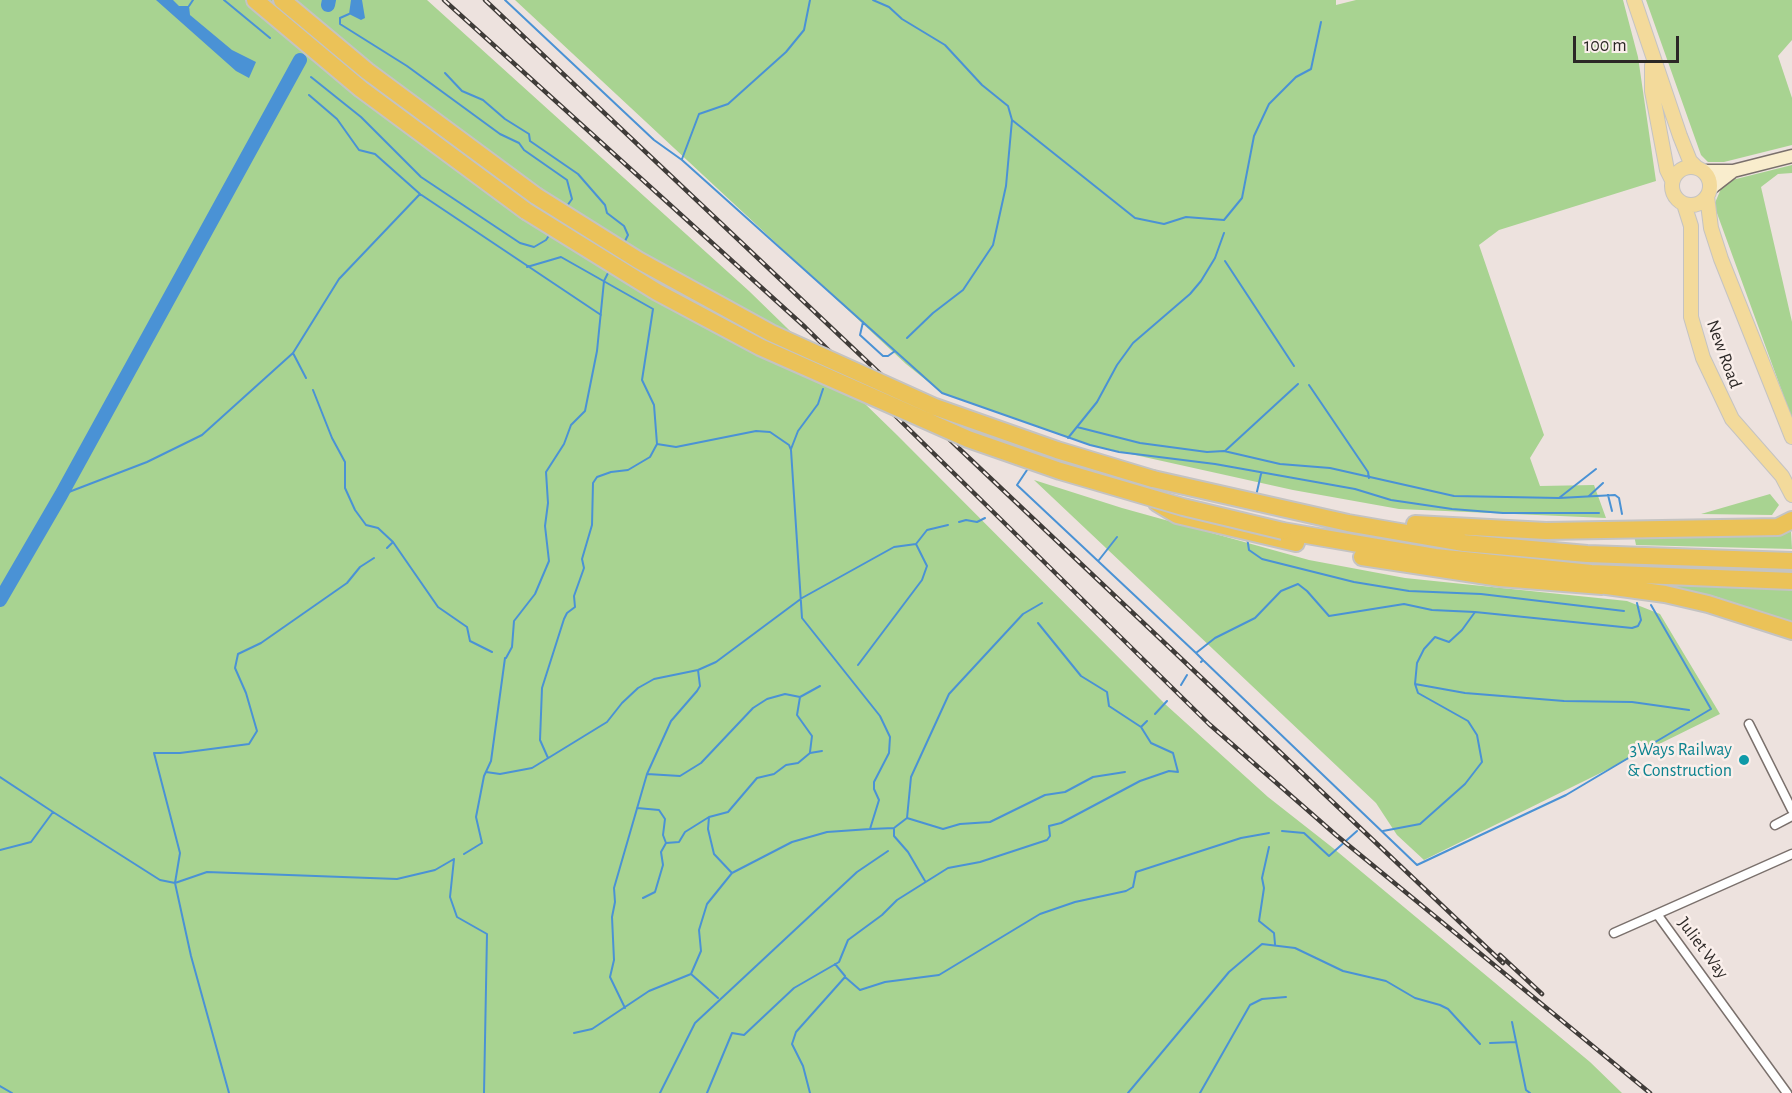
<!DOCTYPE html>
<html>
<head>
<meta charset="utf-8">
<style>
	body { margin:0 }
	#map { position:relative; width:1792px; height:1093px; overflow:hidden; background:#ede2de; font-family:"Alegreya Sans",sans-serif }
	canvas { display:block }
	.scale { position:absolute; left:1573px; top:36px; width:106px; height:27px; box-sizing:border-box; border:3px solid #2c2826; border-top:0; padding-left:8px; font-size:18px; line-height:21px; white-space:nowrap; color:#2c2826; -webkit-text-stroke:4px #faefeb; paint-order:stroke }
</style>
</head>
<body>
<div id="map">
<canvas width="1792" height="1093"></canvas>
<div class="scale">100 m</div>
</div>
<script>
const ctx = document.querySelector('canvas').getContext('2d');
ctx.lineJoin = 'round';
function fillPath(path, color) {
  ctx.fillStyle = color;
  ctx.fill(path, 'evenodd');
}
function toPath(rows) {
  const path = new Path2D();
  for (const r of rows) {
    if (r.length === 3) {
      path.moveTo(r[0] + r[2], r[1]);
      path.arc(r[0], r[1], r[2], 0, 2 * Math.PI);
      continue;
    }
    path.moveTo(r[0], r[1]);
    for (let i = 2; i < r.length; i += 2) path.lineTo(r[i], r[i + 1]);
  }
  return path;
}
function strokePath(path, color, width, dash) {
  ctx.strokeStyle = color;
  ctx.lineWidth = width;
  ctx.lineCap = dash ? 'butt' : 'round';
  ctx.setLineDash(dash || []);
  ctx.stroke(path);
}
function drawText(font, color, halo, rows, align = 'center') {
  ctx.font = font + ' "Alegreya Sans",sans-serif';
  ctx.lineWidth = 5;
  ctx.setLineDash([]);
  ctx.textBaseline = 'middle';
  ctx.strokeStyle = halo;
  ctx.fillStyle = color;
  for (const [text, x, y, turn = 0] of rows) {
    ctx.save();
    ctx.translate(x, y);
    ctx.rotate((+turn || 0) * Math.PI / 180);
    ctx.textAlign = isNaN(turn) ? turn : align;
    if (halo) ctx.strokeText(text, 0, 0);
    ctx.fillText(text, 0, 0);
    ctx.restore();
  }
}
fillPath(toPath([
	[0,0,427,0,749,291,897,435,1165,704,1268,797,1333,848,1590,1062,1622,1093,0,1093],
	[515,0,1336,0,1336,5,1356,0,1623,0,1638,57,1656,181,1499,230,1479,245,1544,435,1530,458,1540,486,1594,485,1606,518,1399,509,1293,490,1090,445,942,393,906,364],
	[1646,0,1792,0,1792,40,1778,56,1792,98,1792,145,1724,162,1708,162,1701,155],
	[1792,165,1792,173,1778,174,1761,187,1792,322,1792,419,1714,205,1724,182],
	[1034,480,1122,508,1309,560,1405,578,1627,601,1660,614,1720,714,1424,860,1397,835,1376,803],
	[1770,494,1779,505,1772,515,1701,514],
	[1791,532,1792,549,1636,545,1634,535],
	[1650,583,1792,590,1792,624,1717,597]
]), '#a8d391');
fillPath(toPath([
	[156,0,173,0,179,6,189,6,190,15,232,50,256,62,249,78,236,71],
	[351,0,362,0,365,18,361,20,349,14]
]), '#4a92d5');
strokePath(toPath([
	[224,0,270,38],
	[505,0,654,140,682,160,942,393,1090,445,1119,452,1215,464,1355,489,1391,500,1452,509,1503,513,1599,513],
	[873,0,889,7,902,19,945,45,982,85,1008,106,1012,120,1006,186,993,245,963,290,933,313,907,338],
	[189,6,193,0],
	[349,14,340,18,340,24,407,66,500,134,519,143,524,150,567,180,572,199,567,206],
	[445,73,462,91,483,100,505,119,529,134,530,141,578,174,605,205,607,213,624,226,628,235,624,243],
	[311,77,361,117,421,177,520,243,534,247,546,240,550,234],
	[309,95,337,119,359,150,375,154,420,194,601,315],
	[1012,120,1135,218,1164,224,1186,217,1224,220,1242,198,1254,136,1269,104,1296,77,1311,69,1321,22],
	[682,159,699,114,728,104,786,52,804,30,810,0],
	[1225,261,1294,366],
	[527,267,561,257,653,309,642,380,654,405,657,444,650,457,628,470,611,472,597,477,593,483,592,525,582,559,584,568,574,596,575,607,567,613,564,619,542,688,540,740,548,758],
	[863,322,860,335,883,356,888,356,895,351],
	[293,353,306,378],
	[1309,385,1368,472,1369,478],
	[313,390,332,438,345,462,345,488,355,510,366,525,378,528,393,542,438,607,467,627,470,641,492,652],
	[1077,427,1140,443,1207,452,1224,451,1280,464,1330,468,1454,496,1559,498,1596,469],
	[1068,438,1097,402,1117,365,1133,343,1190,294,1201,281,1215,258,1224,233],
	[791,449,798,431,818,404,823,389],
	[1225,451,1298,384],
	[1029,467,1017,485,1196,653],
	[61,495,147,462,202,435,293,353,339,279,420,194],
	[1608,495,1612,511],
	[1256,496,1261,474],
	[1589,496,1603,483],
	[1559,498,1615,495,1619,498,1622,514],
	[959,522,966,520,977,522,985,518],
	[1247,537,1249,550,1262,559,1354,582,1409,591,1481,594,1624,611],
	[387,548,393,542],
	[1099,560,1117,537],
	[506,658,512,647,514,621,535,594,549,561,545,526,548,503,546,472,564,444,571,425,585,411,597,351,604,281,610,269],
	[1203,660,1417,865,1566,795,1711,709,1651,605],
	[1201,662,1203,660,1196,653,1215,638,1255,618,1281,591,1298,584,1307,591,1329,616,1404,604,1432,610,1475,612,1632,628,1638,626,1641,620,1637,603],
	[858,665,922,580,927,566,916,544],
	[1415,684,1465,693,1564,701,1632,702,1689,710],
	[1181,685,1187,675],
	[800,697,797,715,812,736,810,752],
	[1155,714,1167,701],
	[1141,727,1147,721],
	[486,772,500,774,532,768,607,722,622,703,638,688,654,679,698,670,716,662,802,598,894,547,916,544,927,530,948,525],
	[647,774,680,776,701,763,753,708,767,699,785,694,800,697,820,686],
	[0,777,53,812],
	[637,808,659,810,665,819,663,835,666,843,679,842,685,832,709,817,728,812,757,778,774,774,786,765,798,763,810,753,822,751],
	[709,817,708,829,714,854,731,872],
	[907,818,943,829,960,824,990,822,1045,795,1065,792,1093,777,1125,772],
	[894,828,894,836,908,852,925,881],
	[870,829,894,828,907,818,911,777,949,694,1023,614,1042,603],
	[1282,831,1304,833,1329,856,1357,831],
	[1383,831,1420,824,1465,784,1482,762,1477,735,1468,721,1418,693,1415,684,1417,663,1424,649,1435,637,1449,642,1462,630,1475,612],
	[1269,847,1262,878,1264,888,1259,921,1274,933,1275,944],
	[0,850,31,842,53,812,160,880,175,883,207,872,397,879,435,870,454,859],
	[464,854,482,843,476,817,484,776,491,761,505,658],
	[454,859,450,897,457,917,487,934,484,1093],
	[643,898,655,892,663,865,661,852,666,843],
	[835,964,845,976],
	[691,974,718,998],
	[625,1008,610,977,614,960,612,917,615,902,614,888,647,774,671,721,697,691,700,686,698,670],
	[1512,1022,1526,1090,1530,1093],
	[574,1033,592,1029,649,991,691,974,701,951,699,930,707,904,732,873,792,842,827,832,870,829,879,800,874,789,874,782,889,753,890,737,880,716,802,618,791,450,789,445,770,432,756,431,676,447,657,444],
	[1490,1043,1516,1042],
	[0,1086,12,1093],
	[229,1093,191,956,175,883,180,853,154,753,180,753,249,744,257,731,246,693,235,668,238,654,261,643,347,583,360,567,374,558],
	[660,1093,695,1023,857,872,888,851],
	[707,1093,732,1033,744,1035,794,988,839,962,848,940,882,915,897,900,948,868,980,862,1047,840,1050,836,1049,826,1061,823,1140,781,1169,771,1178,772,1173,753,1151,743,1141,727,1109,706,1107,692,1081,676,1038,623],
	[810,1093,803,1066,792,1044,796,1032,845,977,860,990,885,982,939,975,1040,914,1075,902,1126,891,1133,887,1136,872,1241,838,1269,833],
	[1128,1093,1229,972,1262,944,1295,948,1343,971,1386,981,1415,998,1440,1005,1448,1009,1480,1044],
	[1200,1093,1250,1005,1262,999,1286,997]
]), '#4a92d5', 2);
strokePath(toPath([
	[328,5,329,0],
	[0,600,61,495,300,60]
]), '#4a92d5', 14);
const street = toPath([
	[1749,724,1792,810],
	[1775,825,1792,816],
	[1614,933,1657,914],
	[1787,1093,1657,914,1792,854]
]);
const secondary = toPath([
	[1704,171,1733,171,1792,156],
	[1710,189,1732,172]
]);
const primary = toPath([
	[1634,0,1680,136,1690,161,1696,167],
	[1652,65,1652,91,1667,170,1672,180],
	[1691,186,19],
	[1707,196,1711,228,1721,259,1792,437],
	[1684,204,1691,226,1691,317,1703,358,1732,419,1782,476,1792,495]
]);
const highway = toPath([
	[255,0,361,89,526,211],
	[282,0,367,71,536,196],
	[1153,479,1348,523,1464,543,1587,554,1792,561],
	[1157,503,1177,515,1296,543],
	[1415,524,1546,531,1778,527,1792,520],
	[1283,531,1435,557,1591,573,1792,581],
	[1362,557,1500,578,1602,586],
	[1592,584,1665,594,1708,604,1792,631]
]);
strokePath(street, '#7a706c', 11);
strokePath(secondary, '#7a706c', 15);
strokePath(primary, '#c4c3c2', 16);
strokePath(highway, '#c4c3c2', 20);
strokePath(street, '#fff', 8);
strokePath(secondary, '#f9edcd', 12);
strokePath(primary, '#f3da9b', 14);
strokePath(highway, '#ebc258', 16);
const rail = toPath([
	[444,0,805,327,1209,724,1336,835,1650,1093],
	[485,0,1503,963],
	[1500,955,1542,994]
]);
strokePath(rail, '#403c39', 4.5);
strokePath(rail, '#faefeb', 2, [7]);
const highwayBridge = toPath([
	[536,196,638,260,771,333,935,407,1057,450,1153,479],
	[526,211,657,292,760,347,968,439,1060,471,1183,507,1283,531]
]);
strokePath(highwayBridge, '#c4c3c2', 20, []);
strokePath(highwayBridge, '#ebc258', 16);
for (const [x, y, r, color] of [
	[1744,760,6,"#0f9aa8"]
]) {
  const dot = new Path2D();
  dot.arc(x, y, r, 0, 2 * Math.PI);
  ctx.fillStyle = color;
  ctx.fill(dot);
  strokePath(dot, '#faefeb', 2);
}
drawText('18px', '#2c2826', '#faefeb', [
	["New Road",1724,354,70],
	["Juliet Way",1703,948,53]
]);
drawText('18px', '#0d838f', '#faefeb', [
	["3Ways Railway",1732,750],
	["& Construction",1732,771]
], 'right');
</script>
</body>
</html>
